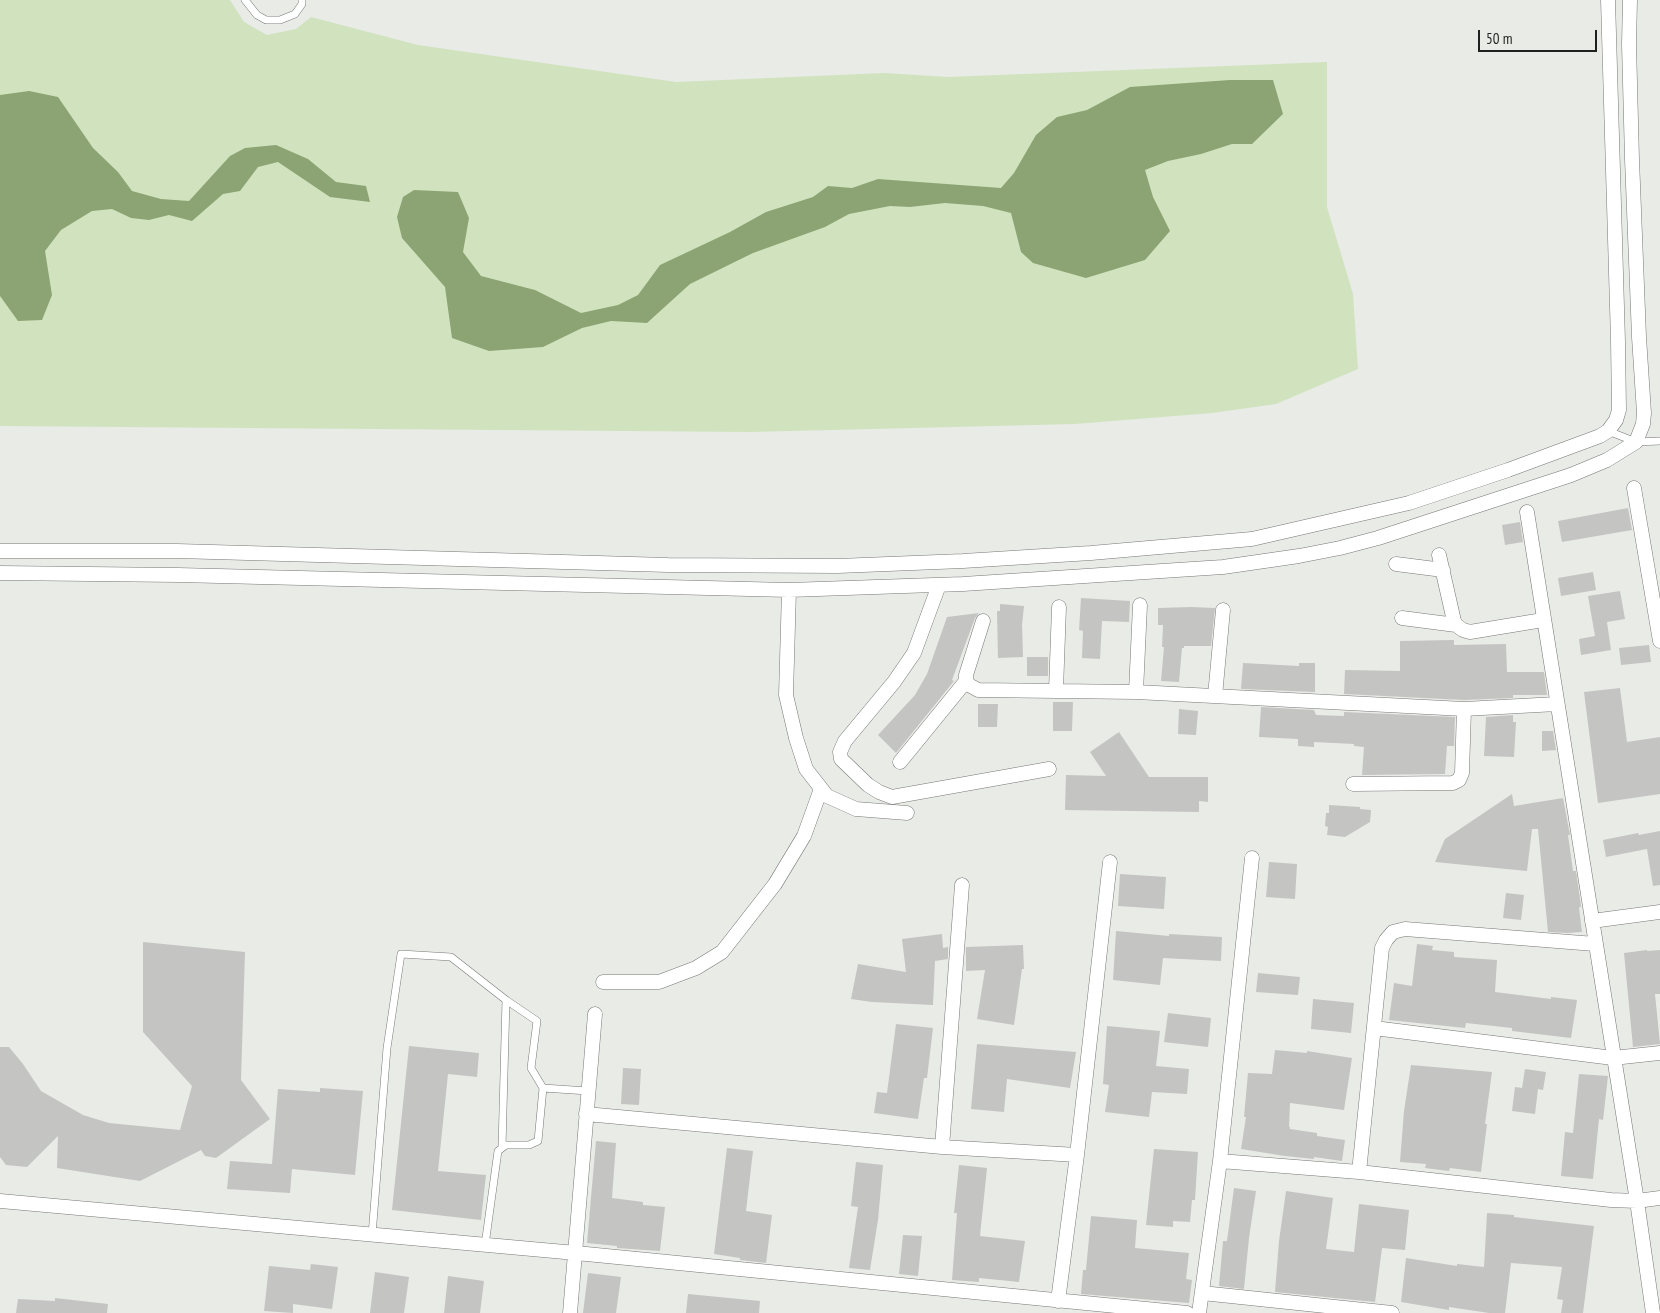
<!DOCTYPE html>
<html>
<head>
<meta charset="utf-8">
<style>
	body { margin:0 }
	#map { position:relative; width:1660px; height:1313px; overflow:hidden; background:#e9ebe7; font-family:"PT Sans Narrow",sans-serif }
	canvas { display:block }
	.scale { position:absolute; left:1478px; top:30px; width:119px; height:22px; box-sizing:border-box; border:2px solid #1f201f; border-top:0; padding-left:6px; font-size:15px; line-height:18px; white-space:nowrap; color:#1f201f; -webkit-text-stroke:4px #e9ebe7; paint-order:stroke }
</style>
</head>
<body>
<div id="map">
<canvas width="1660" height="1313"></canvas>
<div class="scale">50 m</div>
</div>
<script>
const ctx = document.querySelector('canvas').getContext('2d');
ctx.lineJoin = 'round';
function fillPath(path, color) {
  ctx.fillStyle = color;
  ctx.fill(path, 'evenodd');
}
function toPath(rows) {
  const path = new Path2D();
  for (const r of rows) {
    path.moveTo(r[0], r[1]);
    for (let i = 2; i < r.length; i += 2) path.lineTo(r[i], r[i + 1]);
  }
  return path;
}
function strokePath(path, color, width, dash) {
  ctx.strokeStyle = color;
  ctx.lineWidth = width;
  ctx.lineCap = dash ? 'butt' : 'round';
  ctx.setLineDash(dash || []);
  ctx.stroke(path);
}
fillPath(toPath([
	[0,0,230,0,244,22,267,35,296,29,311,17,418,45,676,82,885,73,948,77,1327,62,1327,207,1353,294,1358,369,1276,404,1212,413,1075,424,750,432,0,426]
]), '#d0e3be');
fillPath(toPath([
	[1230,80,1273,80,1283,114,1252,144,1232,144,1201,154,1168,161,1145,170,1153,197,1170,231,1145,260,1086,278,1033,263,1021,252,1011,213,983,206,945,203,910,207,890,206,849,214,825,227,753,253,690,284,647,323,611,321,582,328,543,347,489,351,452,338,445,287,402,238,397,217,403,197,414,190,458,192,469,218,463,252,481,276,535,290,581,313,618,305,638,295,660,265,730,232,766,212,813,197,828,186,852,188,878,179,1001,188,1014,173,1036,135,1057,117,1087,110,1130,87],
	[29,91,58,97,93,148,118,172,132,191,161,199,189,201,230,156,245,148,276,145,308,159,336,182,366,186,370,202,330,197,278,162,258,167,240,191,223,194,192,221,169,215,149,220,131,218,112,209,92,211,61,230,45,251,52,295,42,320,18,321,0,296,0,95]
]), '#8ca473');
fillPath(toPath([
	[1628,508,1632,530,1562,542,1558,521],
	[1520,522,1523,542,1505,545,1502,525],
	[1593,572,1596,590,1561,596,1558,578],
	[1620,591,1625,619,1607,622,1611,650,1581,655,1579,639,1595,636,1588,596],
	[1081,598,1130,601,1129,622,1102,621,1100,659,1082,658,1083,631,1079,630],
	[1000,604,1024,606,1022,625,1023,657,998,658,997,611,1000,611],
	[1191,607,1215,608,1211,646,1184,646,1184,648,1182,648,1179,682,1161,681,1164,647,1162,647,1163,625,1158,625,1158,608],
	[979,613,975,618,952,680,954,681,896,753,878,735,915,695,927,674,947,617],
	[1454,640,1454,645,1506,644,1507,672,1544,672,1547,695,1513,695,1513,698,1464,700,1344,694,1345,670,1400,671,1400,641],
	[1649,645,1651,662,1621,665,1619,648],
	[1027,657,1048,657,1048,676,1027,676],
	[1243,663,1299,666,1299,663,1315,663,1315,692,1241,689],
	[1620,688,1627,742,1660,737,1660,794,1598,803,1584,692],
	[1053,702,1073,702,1072,731,1053,731],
	[978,704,998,704,997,727,978,727],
	[1261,707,1314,710,1316,715,1344,716,1344,712,1455,717,1454,746,1447,746,1445,774,1362,775,1364,747,1354,746,1354,744,1314,742,1314,747,1298,746,1298,739,1259,737],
	[1179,709,1198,711,1196,735,1178,734],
	[1513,715,1513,722,1516,722,1514,757,1484,756,1486,717],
	[1542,731,1553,731,1556,750,1542,751],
	[1119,732,1149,777,1208,777,1208,802,1199,801,1199,812,1065,810,1066,775,1106,776,1090,752],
	[1512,794,1514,806,1563,798,1570,835,1568,835,1573,871,1576,871,1581,906,1579,908,1582,932,1567,933,1548,932,1538,829,1532,829,1527,871,1435,862,1445,839],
	[1329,805,1360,807,1360,809,1371,810,1370,822,1345,837,1327,835,1328,827,1325,826,1326,813,1329,813],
	[1660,831,1660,885,1653,886,1647,849,1606,857,1603,840,1638,833,1639,835],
	[1269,862,1297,864,1295,899,1266,897],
	[1120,874,1166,877,1164,909,1118,906],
	[1506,893,1524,895,1521,920,1503,918],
	[1116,931,1169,936,1169,934,1222,937,1221,961,1163,958,1160,985,1113,980],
	[942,934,943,948,948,947,948,959,935,961,933,1005,872,1002,851,999,858,964,906,972,902,939],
	[143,942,245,952,241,1080,270,1119,216,1158,205,1156,201,1150,140,1181,57,1168,58,1136,27,1167,6,1165,0,1157,0,1047,9,1047,23,1064,41,1091,83,1115,109,1123,180,1130,192,1086,143,1032],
	[1417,944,1433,946,1432,950,1454,952,1454,957,1497,960,1495,992,1551,999,1551,997,1577,1000,1571,1038,1512,1031,1512,1028,1466,1023,1465,1028,1389,1020,1394,983,1412,986],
	[1023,945,1024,969,1022,969,1014,1025,977,1019,985,970,966,971,966,947],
	[1647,950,1647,951,1660,950,1660,994,1655,994,1660,1044,1633,1047,1624,953],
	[1258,973,1300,977,1298,995,1256,992],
	[1313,999,1354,1003,1351,1033,1311,1029],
	[1168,1013,1211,1018,1208,1047,1164,1042],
	[896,1024,933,1028,927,1078,924,1078,918,1119,874,1113,877,1092,887,1093],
	[1107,1026,1160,1031,1156,1066,1189,1069,1187,1094,1152,1092,1149,1117,1105,1112,1109,1085,1103,1084],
	[977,1044,1076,1052,1070,1088,1007,1079,1004,1112,971,1109],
	[409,1046,479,1053,477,1077,448,1074,438,1171,486,1175,481,1220,392,1210],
	[1275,1050,1307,1053,1307,1051,1352,1058,1344,1110,1290,1103,1289,1127,1290,1127,1290,1129,1317,1133,1317,1136,1345,1140,1342,1161,1314,1157,1314,1159,1285,1156,1241,1149,1246,1117,1244,1117,1248,1073,1272,1074],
	[1411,1065,1492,1072,1485,1124,1487,1124,1481,1172,1450,1168,1449,1171,1425,1168,1426,1164,1400,1162,1404,1111],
	[623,1068,641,1069,639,1105,621,1104],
	[1525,1069,1546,1072,1543,1090,1538,1089,1535,1114,1512,1111,1515,1087,1522,1088],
	[1579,1074,1608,1076,1603,1120,1599,1119,1593,1179,1561,1176,1565,1132,1573,1133],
	[320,1088,363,1091,355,1175,292,1169,290,1193,227,1189,230,1161,272,1164,278,1089,320,1092],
	[596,1141,616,1143,612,1198,643,1202,643,1205,665,1207,660,1251,617,1248,617,1246,587,1243],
	[727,1148,753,1151,746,1211,772,1215,766,1263,740,1260,740,1258,714,1254],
	[1154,1149,1198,1152,1195,1200,1192,1200,1190,1222,1173,1221,1173,1227,1146,1225],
	[856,1162,883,1165,878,1220,870,1270,849,1268,858,1207,851,1206],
	[959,1165,987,1168,980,1236,1025,1241,1019,1282,979,1278,979,1282,952,1280,957,1213,954,1213],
	[1234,1188,1256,1191,1249,1238,1244,1289,1219,1286,1223,1241,1227,1241],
	[1286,1191,1333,1198,1326,1249,1354,1252,1359,1204,1409,1210,1405,1250,1382,1248,1375,1302,1275,1292,1279,1241],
	[1487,1213,1514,1215,1514,1217,1594,1226,1583,1313,1561,1313,1563,1300,1557,1299,1562,1267,1511,1263,1505,1313,1489,1313,1449,1307,1449,1310,1401,1302,1406,1258,1457,1266,1457,1264,1484,1267],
	[1091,1216,1137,1220,1135,1248,1189,1253,1186,1279,1192,1280,1189,1303,1081,1294,1083,1270,1086,1270],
	[903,1235,922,1236,918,1276,899,1274],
	[311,1264,338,1267,332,1309,293,1304,293,1313,264,1311,269,1266,310,1270],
	[375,1272,409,1277,404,1313,370,1313],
	[588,1273,621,1277,616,1313,583,1313],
	[448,1276,484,1281,480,1313,444,1313],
	[688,1294,760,1301,759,1313,686,1313],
	[55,1298,108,1304,107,1313,16,1313,18,1299,55,1301]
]), '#c4c5c2');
const service = toPath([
	[245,0,257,15,266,20,280,20,295,14,302,4,302,0],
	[1608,431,1636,442,1660,441],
	[502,1147,506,1000],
	[372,1235,387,1048,401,954,451,957,506,1000,537,1021,531,1068,543,1088,588,1091],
	[485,1245,498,1151,506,1145,529,1145,538,1141,543,1088]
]);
const minor = toPath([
	[1634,488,1660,641],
	[1527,512,1637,1201,1653,1313],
	[0,551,177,551,668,565,838,566,963,561,1091,553,1252,539,1409,503,1508,470,1600,436,1608,431,1616,420,1619,410,1618,341,1608,0],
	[1439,555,1454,621,1456,625],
	[1396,564,1443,570],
	[0,573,178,575,789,590,963,584,1223,567,1299,556,1340,548,1378,538,1571,475,1607,460,1636,442,1643,424,1644,413,1639,337,1632,159,1629,44,1630,0],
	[939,585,914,653,894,682,845,741,840,752,841,759,868,785,879,792,892,797,1049,769],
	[789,590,786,695,796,738,806,769,827,796,856,809,907,813],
	[1402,618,1456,625,1463,630,1470,632,1543,620],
	[983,621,966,675,966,681,969,685,978,690,1136,692,1464,709,1557,704],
	[1056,690,1059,607],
	[1136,692,1140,605],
	[1215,696,1223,610],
	[900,762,966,681],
	[1353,784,1453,783,1459,780,1462,773,1464,709],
	[1592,921,1660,912],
	[603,982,659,982,696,968,722,952,775,884,804,836,821,789],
	[1374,1028,1613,1058,1660,1053],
	[586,1114,942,1147,1077,1155],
	[942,1147,962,885],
	[1220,1161,1359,1172,1611,1200,1637,1201,1660,1198],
	[1359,1172,1382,948,1386,940,1393,932,1405,929,1595,944],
	[0,1201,576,1253,1187,1313],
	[1202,1293,1392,1313],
	[1058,1301,1077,1155,1110,862],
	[570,1313,595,1014],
	[1199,1313,1220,1161,1252,858]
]);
strokePath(service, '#767875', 8);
strokePath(minor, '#767875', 15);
strokePath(service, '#fff', 7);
strokePath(minor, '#fff', 14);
</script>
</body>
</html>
